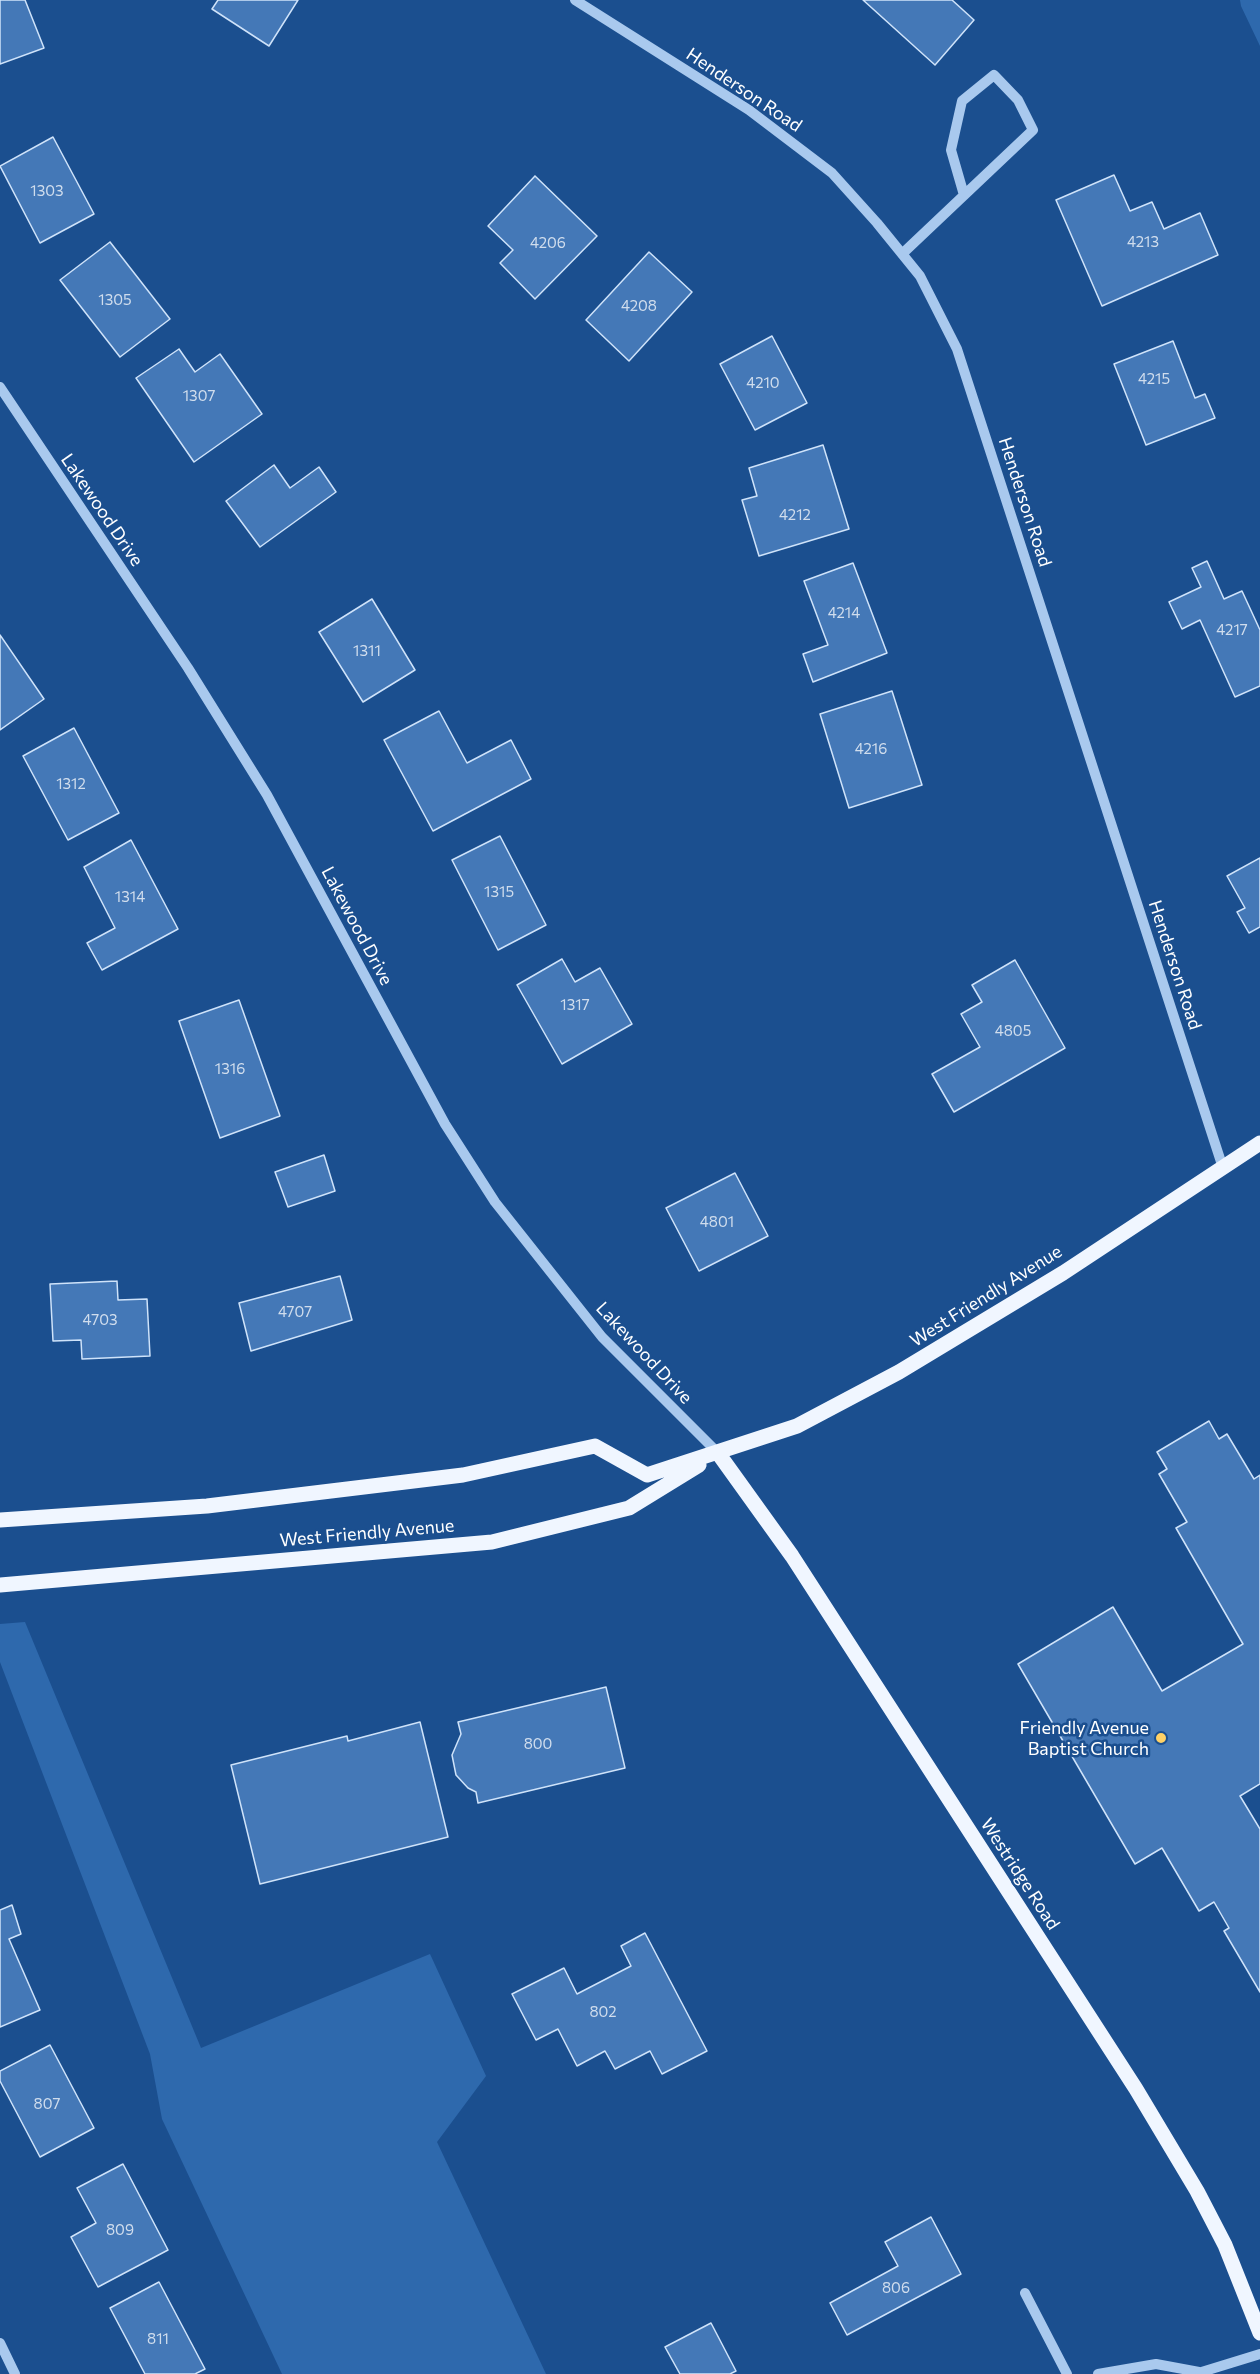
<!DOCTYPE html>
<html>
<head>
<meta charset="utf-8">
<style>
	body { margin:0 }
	canvas { display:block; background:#1b4f8f }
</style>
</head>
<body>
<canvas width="1260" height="2374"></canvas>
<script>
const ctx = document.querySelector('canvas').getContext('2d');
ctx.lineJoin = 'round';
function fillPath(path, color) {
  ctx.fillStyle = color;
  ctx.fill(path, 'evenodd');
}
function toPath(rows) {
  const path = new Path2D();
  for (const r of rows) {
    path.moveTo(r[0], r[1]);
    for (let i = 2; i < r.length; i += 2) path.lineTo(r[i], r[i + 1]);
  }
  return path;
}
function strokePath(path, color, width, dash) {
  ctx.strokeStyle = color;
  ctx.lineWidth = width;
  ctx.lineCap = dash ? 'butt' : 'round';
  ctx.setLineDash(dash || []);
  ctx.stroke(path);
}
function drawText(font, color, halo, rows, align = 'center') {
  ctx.font = font + ' Commissioner,sans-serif';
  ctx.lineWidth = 5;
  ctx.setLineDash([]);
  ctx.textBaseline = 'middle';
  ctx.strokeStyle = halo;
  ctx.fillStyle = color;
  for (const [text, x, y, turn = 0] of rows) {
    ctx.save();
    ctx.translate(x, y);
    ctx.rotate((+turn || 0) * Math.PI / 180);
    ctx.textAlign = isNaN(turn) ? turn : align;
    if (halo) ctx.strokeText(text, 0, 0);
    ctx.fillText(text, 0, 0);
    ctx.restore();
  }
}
fillPath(toPath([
	[1240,0,1260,0,1260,46,1241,6],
	[25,1622,201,2048,430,1954,486,2076,437,2142,546,2374,282,2374,162,2119,150,2054,0,1662,0,1624]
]), '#2e69ad');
const building = toPath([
	[0,0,25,0,44,48,0,64,0,0],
	[218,0,298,0,269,46,212,9,218,0],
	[863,0,952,0,974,20,935,65,863,0],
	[53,137,94,214,40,243,0,166,53,137],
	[1114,175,1130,211,1152,202,1164,229,1200,213,1218,255,1102,306,1056,200,1114,175],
	[535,176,597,236,535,299,500,263,513,250,488,226,535,176],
	[110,242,170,319,120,357,60,280,110,242],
	[649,252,692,292,629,361,586,320,649,252],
	[772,336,807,403,755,430,720,364,772,336],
	[1173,341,1195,398,1205,394,1215,418,1146,445,1114,364,1173,341],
	[179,349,195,372,220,354,262,414,194,462,136,378,179,349],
	[823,445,849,529,759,556,742,500,757,496,749,468,823,445],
	[274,465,290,488,319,467,336,492,260,547,226,501,274,465],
	[1207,561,1224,599,1242,591,1260,630,1260,686,1235,697,1200,620,1182,629,1169,602,1201,587,1192,568,1207,561],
	[853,563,887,653,813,682,803,654,828,645,804,581,853,563],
	[372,599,415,670,363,702,319,632,372,599],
	[0,635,44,699,0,730,0,635],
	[892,691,922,785,849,808,820,714,892,691],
	[439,711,467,763,511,740,531,779,433,831,384,740,439,711],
	[74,728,119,813,68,840,23,756,74,728],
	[500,836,546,925,498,950,452,860,500,836],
	[131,840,178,929,102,970,87,943,115,928,84,867,131,840],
	[1260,858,1260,927,1249,933,1237,912,1245,908,1227,876,1260,858],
	[562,959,575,982,600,968,632,1024,562,1064,517,985,562,959],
	[1015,960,1065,1048,954,1112,932,1074,980,1047,961,1014,982,1002,972,985,1015,960],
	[239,1000,280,1116,220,1138,179,1021,239,1000],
	[324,1155,335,1191,288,1207,275,1172,324,1155],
	[735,1173,768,1236,699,1271,666,1208,735,1173],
	[340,1276,352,1320,251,1351,239,1303,340,1276],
	[117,1281,118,1300,147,1299,150,1356,82,1359,81,1340,53,1341,50,1284,117,1281],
	[1209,1421,1219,1439,1227,1434,1254,1479,1260,1475,1260,1784,1240,1796,1260,1829,1260,1992,1224,1931,1229,1928,1214,1902,1199,1911,1162,1848,1135,1864,1018,1664,1113,1607,1162,1691,1243,1644,1176,1528,1187,1522,1159,1474,1167,1469,1157,1452,1209,1421],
	[606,1687,625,1768,478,1803,476,1792,468,1788,456,1775,452,1755,461,1734,458,1722,606,1687],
	[420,1722,448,1837,260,1884,231,1765,347,1736,348,1741,420,1722],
	[12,1905,21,1934,9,1939,40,2010,0,2027,0,1910,12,1905],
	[645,1933,707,2051,662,2074,650,2051,615,2069,605,2051,577,2066,558,2029,536,2040,512,1994,564,1968,577,1994,631,1966,621,1946,645,1933],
	[50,2045,94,2128,40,2157,0,2081,0,2071,50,2045],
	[123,2164,168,2250,98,2287,71,2237,96,2223,77,2188,123,2164],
	[931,2217,961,2274,847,2335,830,2303,898,2266,885,2242,931,2217],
	[159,2282,205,2369,195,2374,145,2374,110,2308,159,2282],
	[711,2323,736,2371,730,2374,680,2374,665,2347,711,2323]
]);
fillPath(building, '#4478b7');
strokePath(building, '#cfe3fa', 1.5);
strokePath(toPath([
	[575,0,749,110,832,173,877,223,920,276,957,349,1223,1168],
	[902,254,1033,130,1018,100,994,75,962,101,951,150,964,195],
	[0,387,188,668,267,795,445,1124,495,1202,602,1337,718,1453],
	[1025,2293,1067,2374],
	[0,2343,15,2374],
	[1098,2374,1156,2364,1199,2372],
	[1195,2374,1260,2354]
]), '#a9c9ee', 10);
strokePath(toPath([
	[718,1453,792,1556,1136,2089,1197,2191,1225,2245,1260,2333],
	[0,1520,207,1506,463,1475,595,1446,647,1475,797,1426,899,1372,1063,1273,1260,1143],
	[0,1585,492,1542,629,1508,699,1465]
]), '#f0f6ff', 15);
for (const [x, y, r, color] of [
	[1161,1738,6,"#ffd166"]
]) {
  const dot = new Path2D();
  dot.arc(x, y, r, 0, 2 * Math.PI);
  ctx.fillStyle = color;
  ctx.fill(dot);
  strokePath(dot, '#1b4f8f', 2);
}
drawText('15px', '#d0dded', null, [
	["1303",47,191],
	["4213",1143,242],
	["4206",548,243],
	["1305",115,300],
	["4208",639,306],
	["4215",1154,379],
	["4210",763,383],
	["1307",199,396],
	["4212",795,515],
	["4214",844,613],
	["4217",1232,630],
	["1311",367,651],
	["4216",871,749],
	["1312",71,784],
	["1315",499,892],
	["1314",130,897],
	["1317",575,1005],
	["4805",1013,1031],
	["1316",230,1069],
	["4801",717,1222],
	["4707",295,1312],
	["4703",100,1320],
	["800",538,1744],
	["802",603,2012],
	["807",47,2104],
	["809",120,2230],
	["806",896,2288],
	["811",158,2339]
]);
drawText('18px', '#fff', '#1b4f8f', [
	["Henderson Road",744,90,34],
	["Henderson Road",1025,502,72],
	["Lakewood Drive",102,510,56],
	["Lakewood Drive",357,926,62],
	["Henderson Road",1175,965,72],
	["West Friendly Avenue",986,1296,-32],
	["Lakewood Drive",644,1353,47],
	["West Friendly Avenue",367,1533,-5],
	["Westridge Road",1020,1874,57]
]);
drawText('18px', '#fff', '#1b4f8f', [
	["Friendly Avenue",1149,1728],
	["Baptist Church",1149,1749]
], 'right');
</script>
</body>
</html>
